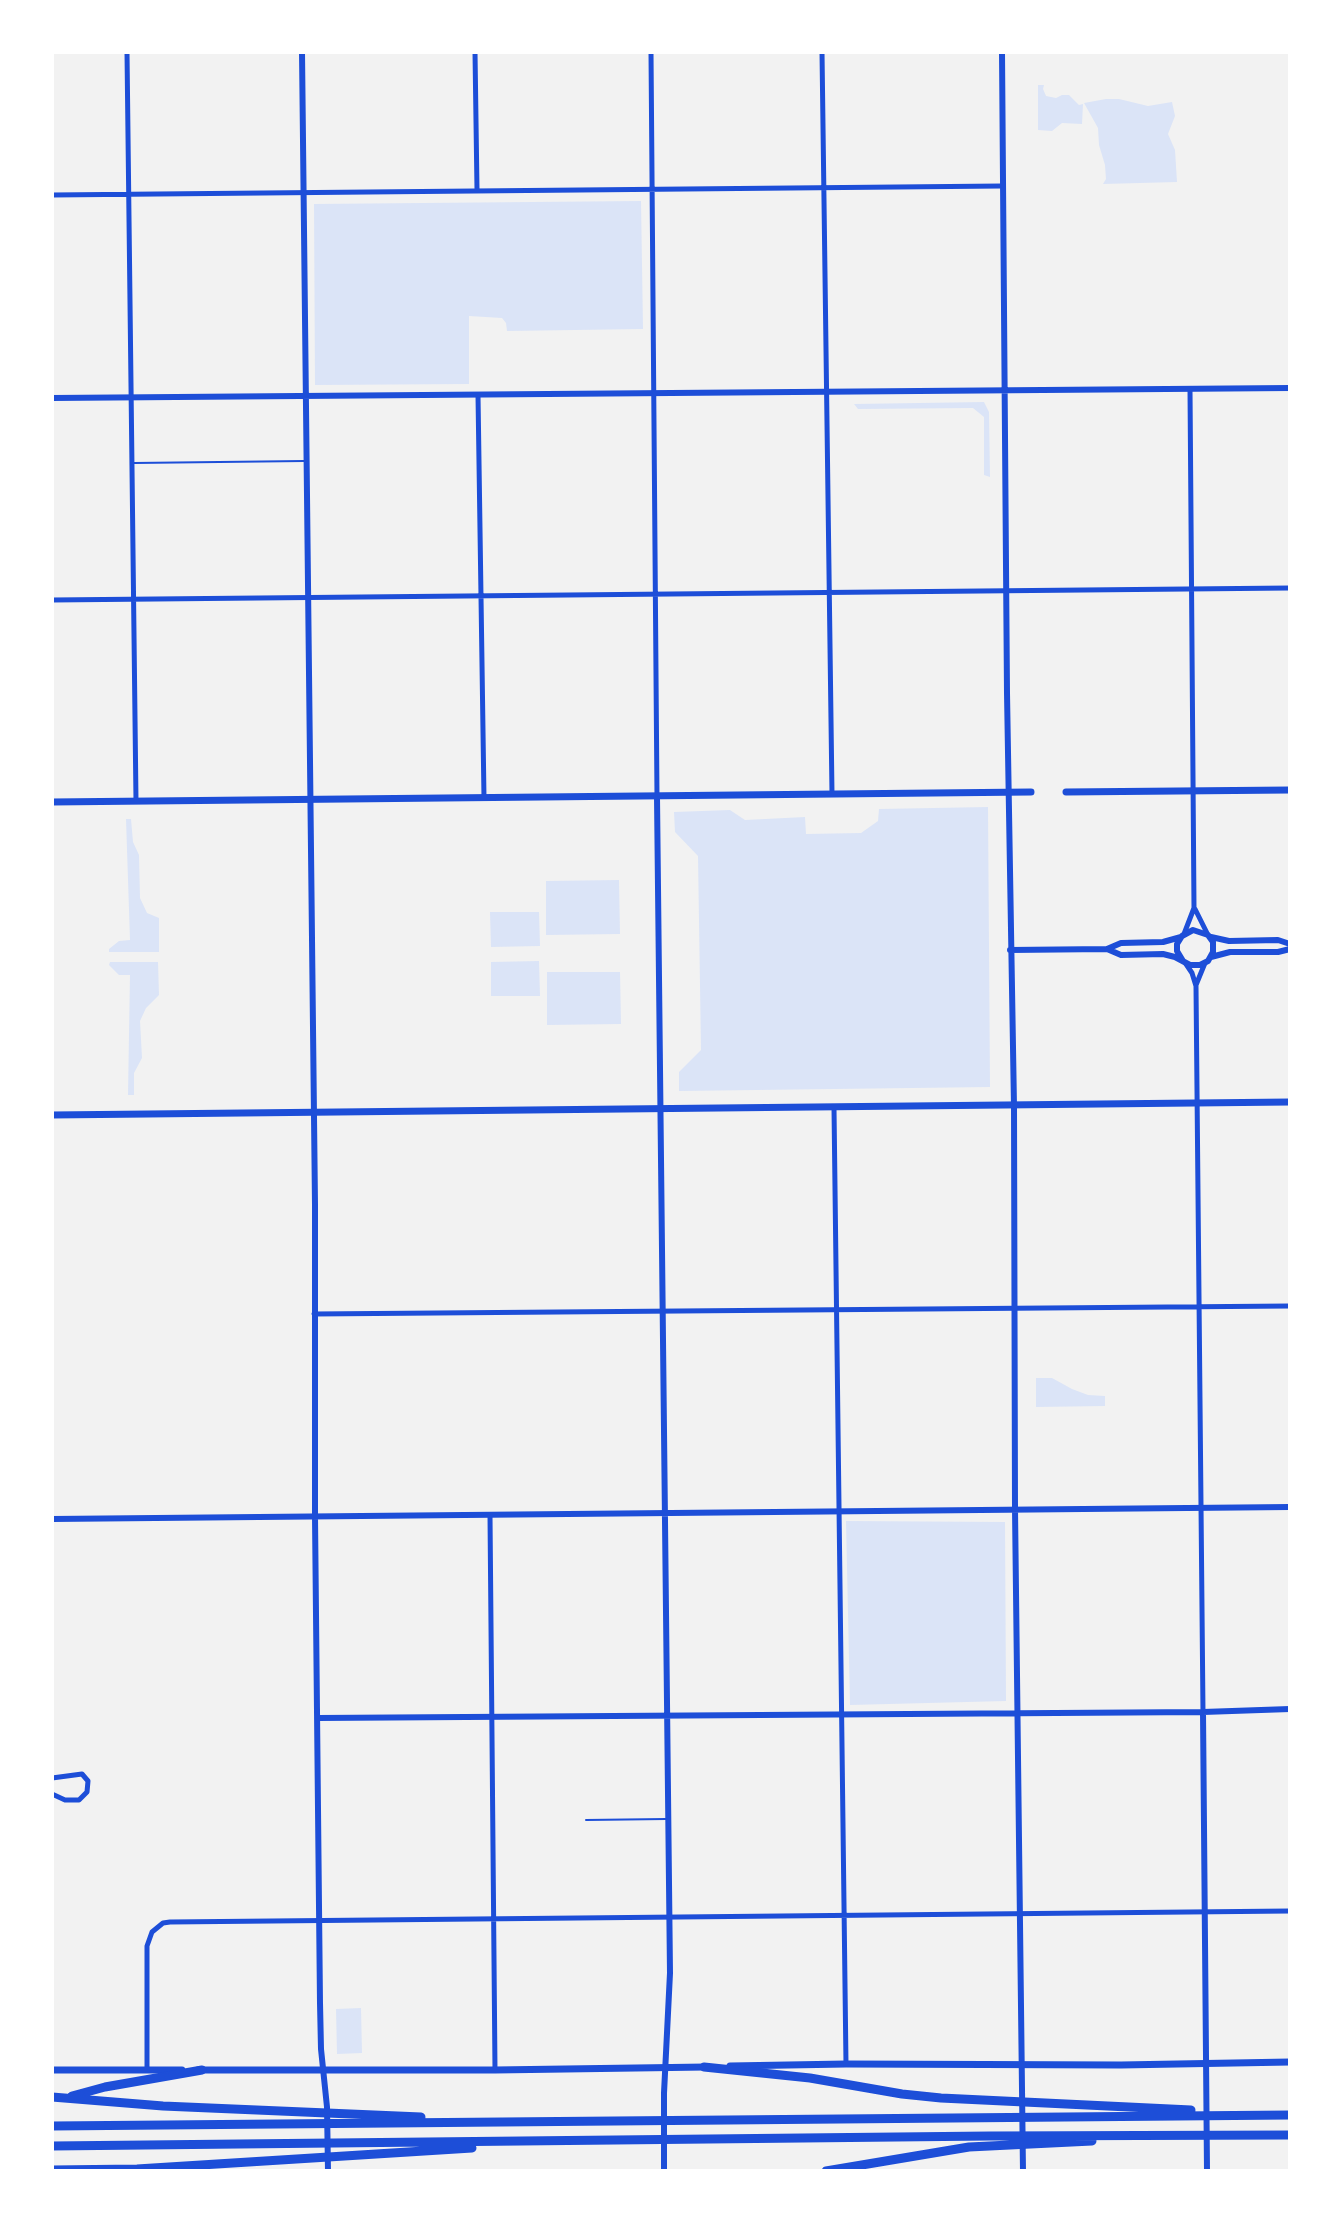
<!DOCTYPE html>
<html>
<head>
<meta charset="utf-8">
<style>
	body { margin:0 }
	#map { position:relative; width:1342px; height:2223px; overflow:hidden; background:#f2f2f2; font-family:Poppins,sans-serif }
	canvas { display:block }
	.frame { position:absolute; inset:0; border:54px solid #fff; pointer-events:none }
</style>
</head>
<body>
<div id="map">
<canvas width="1342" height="2223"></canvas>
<div class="frame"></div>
</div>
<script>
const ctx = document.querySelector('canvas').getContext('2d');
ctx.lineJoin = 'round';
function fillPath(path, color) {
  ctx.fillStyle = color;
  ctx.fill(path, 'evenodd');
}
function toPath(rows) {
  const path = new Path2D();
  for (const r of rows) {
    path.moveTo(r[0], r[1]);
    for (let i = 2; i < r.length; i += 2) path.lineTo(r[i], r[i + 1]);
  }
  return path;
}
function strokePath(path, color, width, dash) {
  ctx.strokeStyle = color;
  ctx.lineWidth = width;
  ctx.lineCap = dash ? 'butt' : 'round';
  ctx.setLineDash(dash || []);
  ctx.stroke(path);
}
fillPath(toPath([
	[1038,85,1044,85,1043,89,1046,96,1056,98,1062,95,1069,95,1079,105,1083,104,1082,124,1062,123,1052,131,1038,130],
	[1106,99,1119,99,1148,106,1172,102,1175,116,1168,134,1175,150,1177,182,1103,184,1106,179,1105,165,1099,145,1098,128,1084,103],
	[641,201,643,329,507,331,506,323,502,318,469,316,469,384,315,385,314,204],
	[984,402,989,412,990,477,984,475,984,417,973,408,858,409,854,404],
	[988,807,990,1087,679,1091,679,1072,701,1050,698,856,675,832,674,812,730,810,745,820,805,817,806,834,861,833,878,821,879,809],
	[126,819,131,819,133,842,139,855,140,898,147,913,159,918,159,952,109,952,109,949,119,941,130,940],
	[619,880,620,934,546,935,546,881],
	[490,912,539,912,540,946,491,947],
	[539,961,540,996,491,996,491,962],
	[110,962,158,962,159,995,146,1008,140,1021,142,1058,134,1073,134,1095,128,1095,130,975,119,975,109,965],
	[547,972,620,972,621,1024,547,1025],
	[1036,1378,1052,1378,1072,1389,1088,1395,1105,1396,1105,1406,1036,1407],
	[846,1521,1005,1522,1006,1701,850,1705],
	[361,2008,362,2053,337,2054,336,2009]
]), '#dbe4f7');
strokePath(toPath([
	[134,463,304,461],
	[586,1820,666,1819]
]), '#1d4ed8', 2);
strokePath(toPath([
	[127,52,136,801],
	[475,52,477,190],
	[651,52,657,797],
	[822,52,832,794],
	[52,195,1002,186],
	[478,395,484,798],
	[52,600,1290,588],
	[1195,909,1208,935],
	[1184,934,1194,908,1190,389],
	[1186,964,1192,973,1196,986,1203,1712],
	[1196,985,1205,963],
	[834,1108,846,2064],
	[314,1314,1290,1306],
	[490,1515,495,2070],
	[52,1778,82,1774,88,1781,87,1792,79,1800,65,1800,52,1794],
	[147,2070,147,1946,152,1932,163,1923,170,1922,1290,1911]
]), '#1d4ed8', 5);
strokePath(toPath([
	[302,52,315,1204,315,1517,320,2003,321,2049,327,2107,328,2171],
	[1002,52,1007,693,1014,1106,1015,1509,1023,2171],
	[52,398,1290,388],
	[657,797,670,1973,664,2093,664,2171],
	[1211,937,1229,941,1278,940,1290,944],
	[1107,949,1121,955,1163,954,1175,957,1190,965,1200,965,1208,961,1213,952,1213,942,1208,935,1193,930,1182,936,1177,944,1177,951,1183,961],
	[1010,950,1107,949,1121,943,1163,942,1181,937],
	[1211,957,1230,952,1278,952,1290,949],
	[52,1519,1290,1507],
	[1203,1712,1207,2171],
	[318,1718,1203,1712,1290,1709]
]), '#1d4ed8', 6);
strokePath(toPath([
	[1066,792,1290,790],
	[52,802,1031,792],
	[52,1115,1290,1102],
	[730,2066,846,2064,1121,2065,1290,2062],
	[52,2070,182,2070],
	[198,2070,495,2070,706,2067]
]), '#1d4ed8', 7);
strokePath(toPath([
	[704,2067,810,2078,902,2094,941,2098,1191,2110],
	[72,2096,105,2087,202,2070],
	[52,2097,163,2106,421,2117],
	[52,2126,1290,2115],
	[52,2146,990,2136,1290,2135],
	[52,2170,137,2169,472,2148],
	[826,2171,969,2147,1092,2141]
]), '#1d4ed8', 9);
</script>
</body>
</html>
